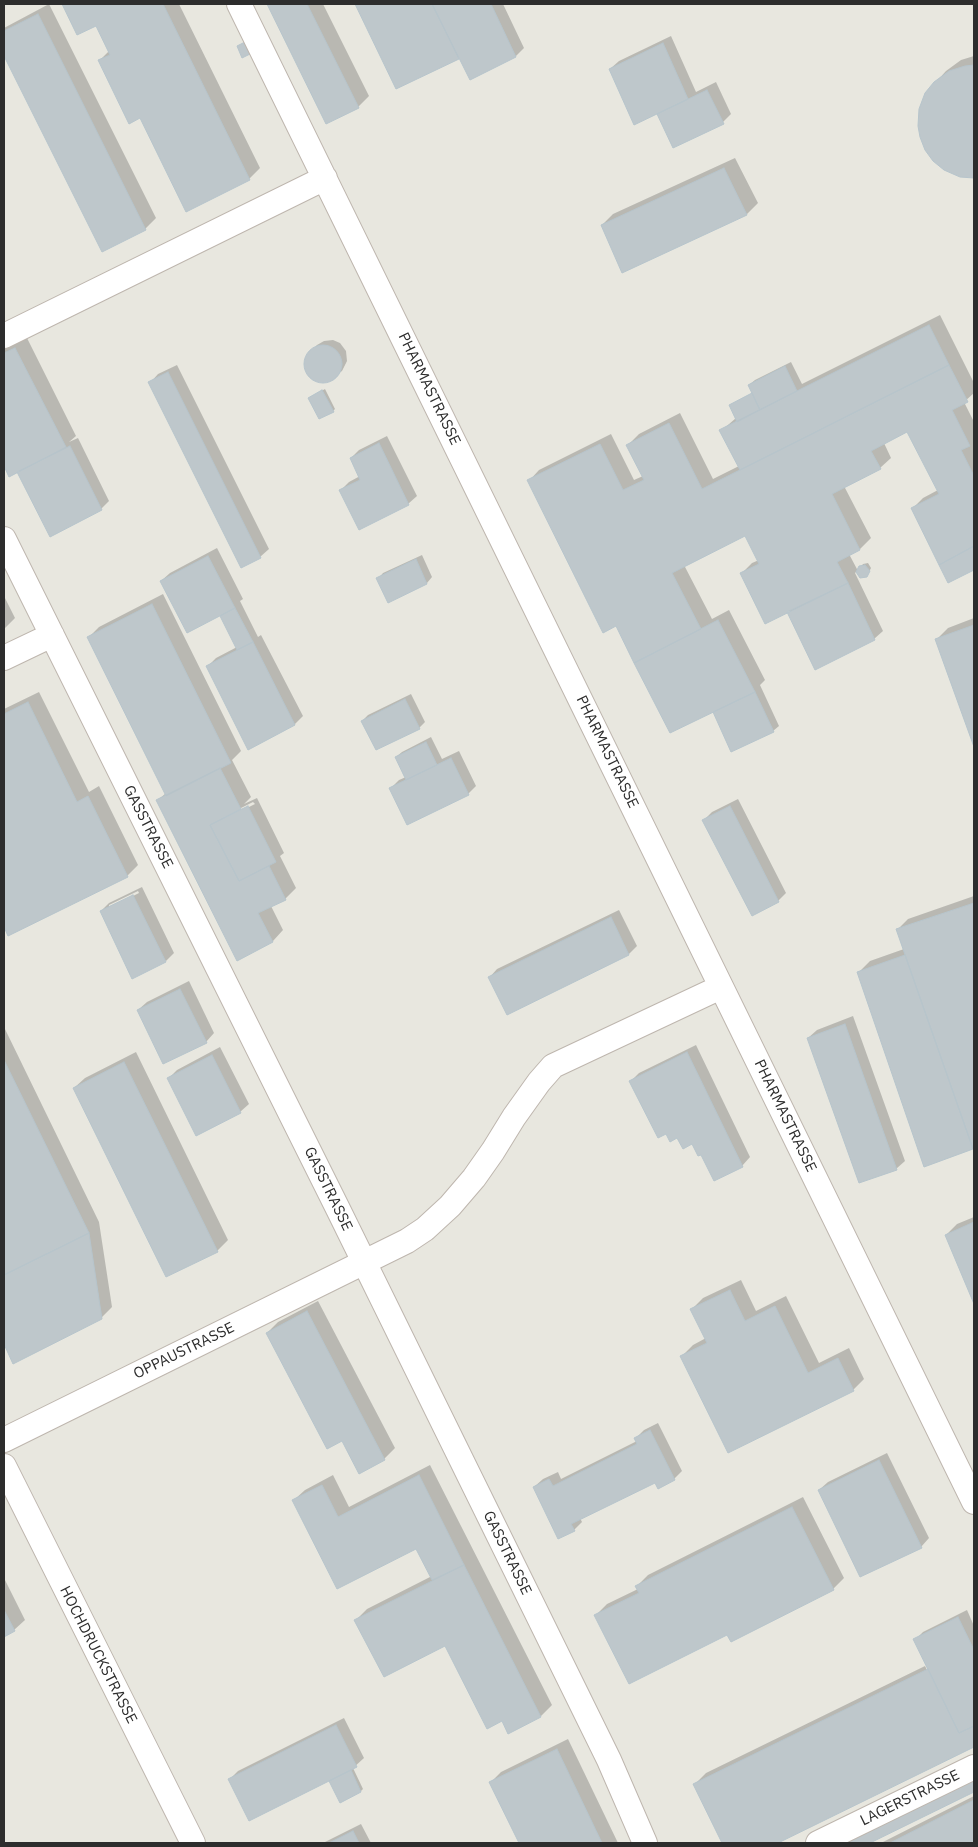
<!DOCTYPE html>
<html>
<head>
<meta charset="utf-8">
<style>
	body { margin:0 }
	#map { position:relative; width:978px; height:1847px; overflow:hidden; background:#deebf0; font-family:"IBM Plex Sans",sans-serif }
	canvas { display:block }
	.frame { position:absolute; inset:0; border:5px solid #2d2d2d; pointer-events:none }
</style>
</head>
<body>
<div id="map">
<canvas width="978" height="1847"></canvas>
<div class="frame"></div>
</div>
<script>
const ctx = document.querySelector('canvas').getContext('2d');
ctx.lineJoin = 'round';
function fillPath(path, color) {
  ctx.fillStyle = color;
  ctx.fill(path, 'evenodd');
}
function toPath(rows) {
  const path = new Path2D();
  for (const r of rows) {
    if (r.length === 3) {
      path.moveTo(r[0] + r[2], r[1]);
      path.arc(r[0], r[1], r[2], 0, 2 * Math.PI);
      continue;
    }
    path.moveTo(r[0], r[1]);
    for (let i = 2; i < r.length; i += 2) path.lineTo(r[i], r[i + 1]);
  }
  return path;
}
function strokePath(path, color, width, dash) {
  ctx.strokeStyle = color;
  ctx.lineWidth = width;
  ctx.lineCap = dash ? 'butt' : 'round';
  ctx.setLineDash(dash || []);
  ctx.stroke(path);
}
function drawText(font, color, halo, rows, align = 'center') {
  ctx.font = font + ' "IBM Plex Sans",sans-serif';
  ctx.lineWidth = 4;
  ctx.setLineDash([]);
  ctx.textBaseline = 'middle';
  ctx.strokeStyle = halo;
  ctx.fillStyle = color;
  for (const [text, x, y, turn = 0] of rows) {
    ctx.save();
    ctx.translate(x, y);
    ctx.rotate((+turn || 0) * Math.PI / 180);
    ctx.textAlign = isNaN(turn) ? turn : align;
    if (halo) ctx.strokeText(text, 0, 0);
    ctx.fillText(text, 0, 0);
    ctx.restore();
  }
}
fillPath(toPath([
	[4,4,974,4,974,1843,4,1843]
]), '#e8e7df');
fillPath(toPath([
	[49,4,156,218,145,229,103,250,4,53,4,28],
	[63,4,179,4,260,168,249,179,141,117,99,61,109,51,96,24,78,33],
	[268,4,323,4,369,96,358,107,327,122],
	[356,4,503,4,524,48,516,56,471,79,460,56,397,88],
	[671,36,696,92,716,82,731,114,723,122,674,146,657,113,610,69,619,61],
	[974,56,974,177,960,176,935,83,946,71,961,60],
	[735,158,758,203,747,214,602,225,613,214],
	[940,315,974,383,974,393,964,402,974,422,974,439,973,441,974,444,974,569,949,582,912,509,923,498,938,490,908,431,884,443,891,458,880,468,844,486,871,538,860,549,849,554,858,571,863,564,868,563,871,568,867,576,857,571,855,573,883,631,874,639,788,611,741,574,752,563,759,560,746,534,684,565,712,619,729,610,765,680,760,685,779,726,773,731,713,710,617,624,529,481,539,470,611,434,634,480,643,476,628,445,639,434,680,413,713,479,739,466,721,431,736,418,730,405,753,393,749,385,755,380,791,362,802,384],
	[27,338,76,436,69,442,78,438,109,501,101,509,18,471,9,475,4,464,4,349],
	[333,340,340,343,346,351,347,361,342,371,328,381,320,382,314,379,308,374,305,366,306,357,317,345,324,341],
	[177,365,269,549,260,557,150,383,158,374],
	[325,389,335,409,333,411,309,398],
	[387,436,417,496,408,504,341,490,349,482,360,476,351,458,359,450],
	[217,548,243,599,240,601,258,637,261,635,303,716,295,724,249,748,207,667,216,658,237,647,220,614,161,581,170,573],
	[422,555,432,577,427,583,388,601,378,579,383,573],
	[163,594,241,751,232,760,251,797,244,804,257,798,284,853,280,856,296,888,285,899,271,906,283,930,273,941,237,959,157,801,166,793,88,638,99,627],
	[253,802,255,804,223,820,223,817],
	[4,596,15,618,4,629],
	[974,618,974,744,937,639,948,628],
	[39,692,89,792,99,786,138,865,127,876,9,935,4,924,4,709],
	[411,694,425,722,419,728,376,749,362,721,368,715],
	[431,737,442,759,459,751,476,786,468,794,391,788,399,780,406,777,396,757,402,752],
	[738,799,786,893,778,901,704,820,712,812],
	[142,887,174,953,166,961,101,911,109,903],
	[138,891,139,893,109,908,109,905],
	[974,896,974,1148,925,1166,859,972,870,961,904,949,897,930,908,919],
	[619,910,637,946,629,954,507,1014,489,978,497,969],
	[189,981,214,1033,206,1042,138,1010,147,1002],
	[853,1016,905,1161,896,1169,808,1038,817,1030],
	[4,1027,99,1222,112,1307,101,1318,14,1362,4,1342],
	[696,1045,750,1157,742,1166,702,1153,693,1143,678,1136,631,1081,639,1073],
	[220,1047,249,1104,240,1112,169,1078,177,1070],
	[136,1052,228,1240,217,1251,74,1088,85,1078],
	[974,1217,974,1301,946,1235,957,1224],
	[741,1280,756,1311,786,1296,819,1363,849,1348,864,1379,853,1390,682,1356,693,1345,706,1338,692,1309,703,1298],
	[318,1301,395,1448,384,1459,342,1440,267,1333,278,1322],
	[658,1423,682,1471,674,1479,656,1481,580,1518,582,1522,574,1530,534,1487,543,1479,558,1472,561,1479,637,1441,636,1438,644,1430],
	[887,1453,929,1538,921,1547,819,1490,828,1482],
	[430,1465,552,1705,541,1716,509,1732,503,1720,446,1644,356,1620,367,1609,432,1576,417,1547,294,1500,305,1490,333,1475,349,1507],
	[803,1497,844,1578,833,1589,728,1633,596,1615,607,1604,638,1589,637,1586,648,1575],
	[4,1578,25,1620,14,1630,4,1636],
	[967,1610,974,1626,974,1746,776,1843,723,1843,695,1784,706,1773,925,1666,961,1740,915,1640,923,1632],
	[344,1718,364,1758,353,1768,363,1789,361,1791,340,1801,331,1781,335,1778,230,1779,238,1771],
	[568,1739,618,1843,520,1843,490,1783,501,1772],
	[974,1796,974,1843,881,1843],
	[361,1824,371,1843,323,1843]
]), '#0003');
const building = toPath([
	[62,4,163,4,250,180,186,212,140,118,129,124,98,60,110,55,96,26,77,35,62,4],
	[267,4,307,4,359,108,326,124,267,4],
	[355,4,432,4,459,59,396,89,355,4],
	[432,4,491,4,516,57,470,80,432,4],
	[38,14,146,230,102,252,4,56,4,31,38,14],
	[245,42,250,54,242,58,237,46,245,42],
	[663,43,688,99,634,125,609,69,663,43],
	[974,65,974,178,960,177,944,170,933,161,925,150,920,137,918,126,919,109,925,93,934,82,949,71,965,66,974,65],
	[707,90,724,124,673,148,657,114,707,90],
	[724,168,747,215,622,273,601,225,724,168],
	[929,325,949,365,740,470,719,430,929,325],
	[323,364,19],
	[15,348,66,447,9,477,4,466,4,353,15,348],
	[949,365,968,402,952,410,970,446,961,450,974,476,974,546,939,565,911,508,939,494,907,432,871,451,881,469,832,494,860,550,837,562,848,583,765,624,740,573,759,564,745,536,672,573,701,629,634,663,616,626,603,633,527,480,600,444,623,490,644,480,626,445,669,423,702,489,949,365],
	[785,366,797,391,760,410,748,385,785,366],
	[168,372,261,558,241,568,148,382,168,372],
	[322,390,334,412,319,419,308,398,322,390],
	[752,393,760,410,737,422,729,405,752,393],
	[379,443,409,505,359,530,339,490,360,480,350,458,379,443],
	[70,446,102,510,50,537,17,472,70,446],
	[974,546,974,570,948,583,939,565,974,546],
	[208,556,235,608,187,633,160,581,208,556],
	[416,559,427,584,388,603,376,578,416,559],
	[865,565,870,571,867,577,860,578,856,572,859,566,865,565],
	[848,583,875,640,815,670,787,612,848,583],
	[152,604,231,763,166,796,87,637,152,604],
	[235,608,253,642,237,650,220,616,235,608],
	[718,620,755,692,670,733,634,663,718,620],
	[974,625,974,747,935,639,974,625],
	[253,642,295,725,248,750,206,666,253,642],
	[755,692,774,732,731,752,713,712,755,692],
	[405,699,420,729,376,750,361,721,405,699],
	[28,702,77,802,88,796,128,877,8,936,4,927,4,714,28,702],
	[426,742,437,765,406,780,395,757,426,742],
	[451,758,469,795,407,825,389,788,451,758],
	[220,768,241,809,210,825,239,881,269,866,286,900,258,913,273,942,237,961,156,800,220,768],
	[248,806,276,862,239,881,210,825,248,806],
	[730,806,779,902,752,916,702,820,730,806],
	[133,895,166,962,132,979,100,911,133,895],
	[974,903,974,1149,973,1149,896,929,974,903],
	[611,917,629,955,507,1015,488,977,611,917],
	[905,955,973,1149,924,1167,857,972,905,955],
	[180,989,207,1043,163,1064,137,1010,180,989],
	[845,1024,897,1170,859,1183,807,1038,845,1024],
	[687,1052,743,1167,714,1181,701,1155,698,1156,692,1144,683,1149,677,1138,670,1142,666,1134,658,1138,629,1081,687,1052],
	[212,1055,241,1113,196,1136,167,1078,212,1055],
	[4,1060,89,1233,4,1275,4,1060],
	[124,1062,218,1252,166,1277,73,1088,124,1062],
	[974,1222,974,1304,945,1235,974,1222],
	[89,1233,102,1319,13,1364,4,1344,4,1275,89,1233],
	[730,1290,745,1321,775,1306,808,1373,838,1358,854,1391,728,1453,680,1356,707,1343,690,1309,730,1290],
	[307,1311,385,1460,359,1474,342,1441,327,1449,266,1333,307,1311],
	[650,1430,675,1480,658,1489,655,1483,571,1524,575,1531,558,1539,533,1487,549,1479,553,1486,637,1444,634,1438,650,1430],
	[879,1460,922,1548,860,1577,818,1490,879,1460],
	[419,1475,464,1565,432,1580,416,1549,337,1589,292,1500,322,1485,338,1517,419,1475],
	[792,1507,834,1590,731,1642,727,1635,629,1684,594,1615,639,1593,635,1586,792,1507],
	[464,1565,541,1717,508,1734,502,1721,487,1729,445,1646,384,1677,354,1620,464,1565],
	[4,1610,15,1631,4,1637,4,1610],
	[958,1617,974,1650,974,1726,959,1733,913,1639,958,1617],
	[928,1669,959,1733,974,1726,974,1747,778,1843,722,1843,693,1784,928,1669],
	[336,1725,357,1767,249,1821,228,1779,336,1725],
	[557,1749,602,1843,519,1843,489,1782,557,1749],
	[351,1770,361,1792,340,1803,329,1781,351,1770],
	[974,1779,974,1792,870,1843,845,1843,974,1779],
	[974,1800,974,1843,890,1843,974,1800],
	[353,1831,359,1843,329,1843,353,1831]
]);
fillPath(building, '#bec7cb');
strokePath(building, '#b7c5cc', 1);
const minor = toPath([
	[239,4,974,1502],
	[4,336,325,178],
	[4,539,338,1209,609,1760,645,1843],
	[4,658,52,635],
	[4,1440,407,1241,425,1229,450,1206,474,1178,493,1151,514,1117,539,1082,553,1066,721,987],
	[4,1466,193,1843],
	[818,1843,974,1767]
]);
strokePath(minor, '#beb6ae', 26);
strokePath(minor, '#fff', 24);
drawText('15px', '#2d2d2d', '#fff', [
	["PHARMASTRASSE",429,389,64],
	["PHARMASTRASSE",607,752,64],
	["GASSTRASSE",148,827,63],
	["PHARMASTRASSE",785,1116,64],
	["GASSTRASSE",328,1189,64],
	["OPPAUSTRASSE",184,1351,-26],
	["GASSTRASSE",507,1553,64],
	["HOCHDRUCKSTRASSE",98,1655,63],
	["LAGERSTRASSE",910,1798,-26]
]);
</script>
</body>
</html>
